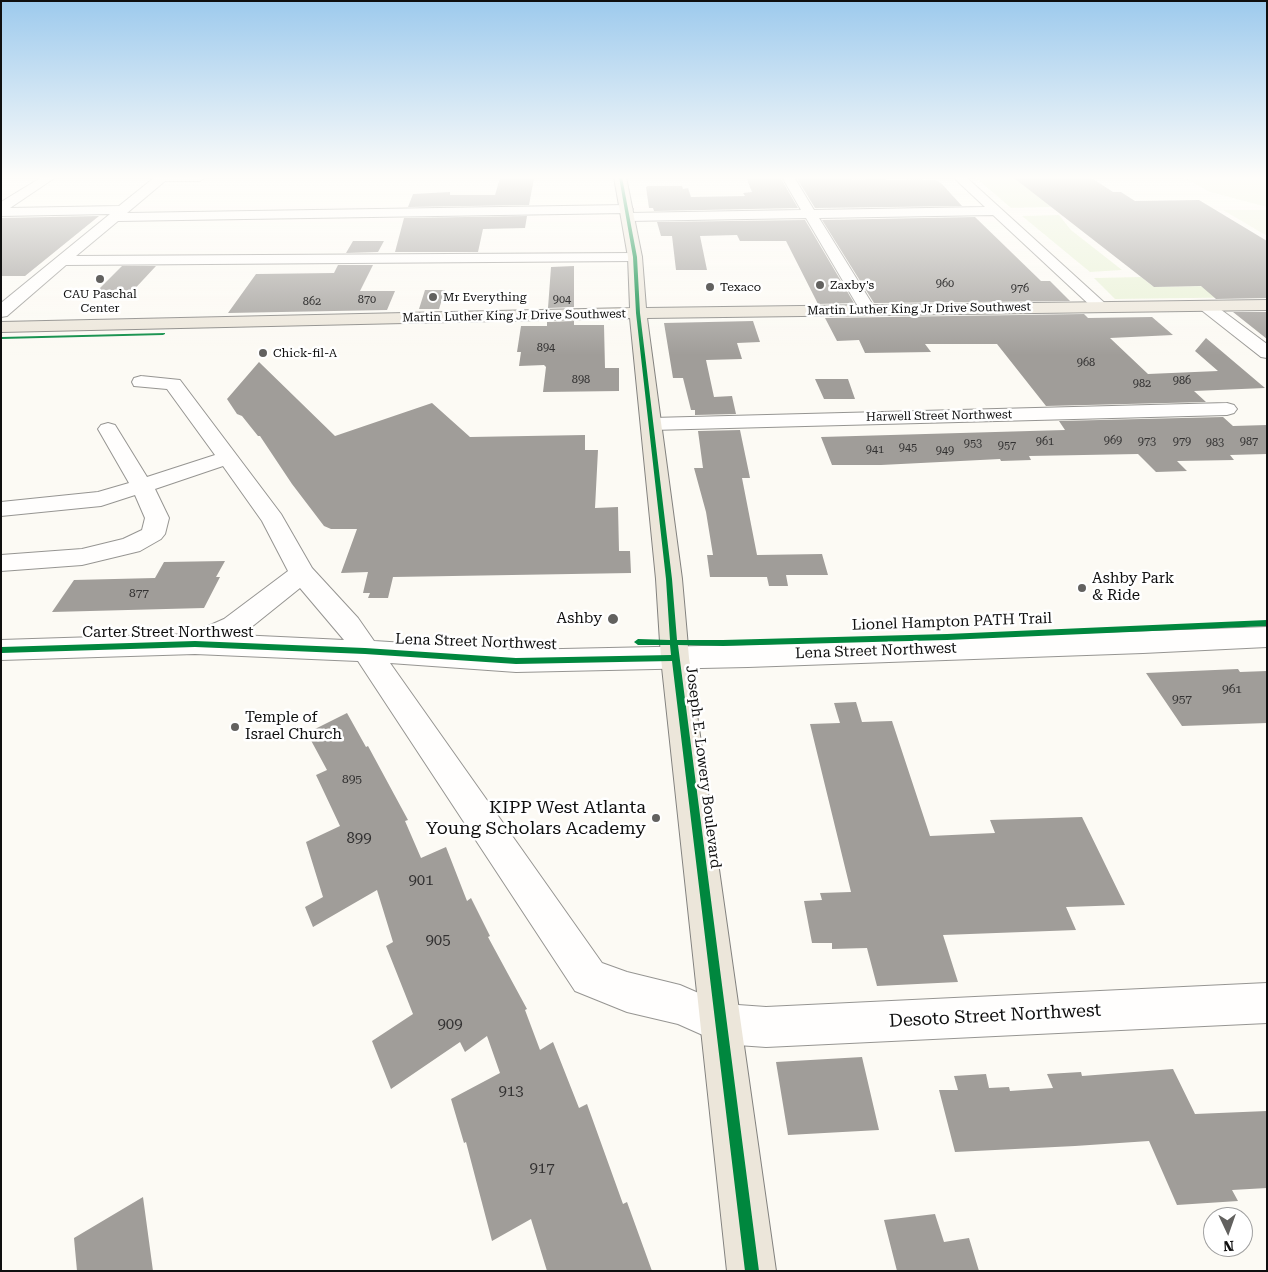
<!DOCTYPE html>
<html>
<head>
<meta charset="utf-8">
<style>
	body { margin:0 }
	#map { position:relative; width:1268px; height:1272px; overflow:hidden; background:#fcfaf4; font-family:"Roboto Serif",serif }
	canvas { display:block }
	.frame { position:absolute; inset:0; border:2px solid #0f0f0f; pointer-events:none }
	.north { position:absolute; left:1203px; top:1207px; width:50px; height:50px; box-sizing:border-box; background:#fff; border:1px solid #9f9f9f; border-radius:50%; rotate:177deg; font-size:14px; font-weight:700; line-height:20px; text-align:center; color:#0f0f0f }
	.north::after { content:''; display:block; margin:auto; width:18px; height:22px; background:#62615f; clip-path:polygon(50% 0,100% 100%,50% 72%,0 100%) }
</style>
</head>
<body>
<div id="map">
<canvas width="1268" height="1272"></canvas>
<div class="frame"></div>
<div class="north">N</div>
</div>
<script>
const ctx = document.querySelector('canvas').getContext('2d');
ctx.lineJoin = 'round';
function fillPath(path, color) {
  ctx.fillStyle = color;
  ctx.fill(path, 'evenodd');
}
function toPath(rows) {
  const path = new Path2D();
  for (const r of rows) {
    path.moveTo(r[0], r[1]);
    for (let i = 2; i < r.length; i += 2) path.lineTo(r[i], r[i + 1]);
  }
  return path;
}
function strokePath(path, color, width, dash) {
  ctx.strokeStyle = color;
  ctx.lineWidth = width;
  ctx.lineCap = dash ? 'butt' : 'round';
  ctx.setLineDash(dash || []);
  ctx.stroke(path);
}
function drawText(font, color, halo, rows, align = 'center') {
  ctx.font = font + ' "Roboto Serif",serif';
  ctx.lineWidth = 5;
  ctx.setLineDash([]);
  ctx.textBaseline = 'middle';
  ctx.strokeStyle = halo;
  ctx.fillStyle = color;
  for (const [text, x, y, turn = 0] of rows) {
    ctx.save();
    ctx.translate(x, y);
    ctx.rotate((+turn || 0) * Math.PI / 180);
    ctx.textAlign = isNaN(turn) ? turn : align;
    if (halo) ctx.strokeText(text, 0, 0);
    ctx.fillText(text, 0, 0);
    ctx.restore();
  }
}
fillPath(toPath([
	[975,177,1017,177,1051,207,1011,208],
	[1059,215,1071,230,1122,270,1090,272,1022,216],
	[1141,277,1154,287,1267,285,1267,297,1115,299,1094,278]
]), '#e8f1d5');
fillPath(toPath([
	[1182,177,1267,178,1267,207,1210,192],
	[1223,210,1267,210,1267,236]
]), '#f0f4df');
fillPath(toPath([
	[746,177,780,177,798,208,654,211,653,208,649,208,646,187,648,186,682,186,683,189,688,188,691,197,745,196,743,193,752,192],
	[796,177,827,177,833,179,935,180,941,183,962,206,815,208],
	[1017,177,1090,177,1113,192,1121,192,1135,201,1199,200,1267,241,1267,298,1216,299,1201,286,1154,287,1014,178,1018,178],
	[500,178,534,178,529,205,408,207,413,194,450,192,450,195,495,195],
	[99,216,25,276,1,276,1,218],
	[527,216,525,228,483,229,478,252,395,252,404,218],
	[975,217,1041,281,1050,281,1070,301,874,303,822,220],
	[805,220,854,303,818,304,786,241,740,241,737,235,700,236,707,270,676,270,672,236,661,236,657,222],
	[353,241,384,241,378,252,346,253],
	[338,265,373,265,360,291,395,291,387,310,228,313,256,274,334,273],
	[122,266,156,266,129,295,92,296],
	[574,266,574,307,548,308,551,267],
	[425,290,445,290,439,309,419,309],
	[1233,312,1267,312,1267,339],
	[1084,314,1088,318,1152,317,1173,335,1110,338,1148,374,1218,371,1195,351,1206,338,1265,388,1194,391,1206,402,1046,406,997,344,925,344,931,352,865,353,859,340,837,341,825,318],
	[574,321,574,325,604,325,605,368,619,368,619,391,543,392,546,367,544,365,519,366,521,352,517,352,521,326,547,326,547,322],
	[753,321,760,342,737,343,742,359,706,360,714,397,732,396,736,414,695,415,695,410,691,410,683,378,673,378,664,323],
	[259,362,335,436,432,403,470,437,585,435,585,450,598,450,595,508,618,507,619,551,630,551,631,573,393,577,388,598,368,598,370,593,363,593,368,572,341,573,357,529,331,529,324,526,292,484,260,436,258,436,242,416,237,414,227,399],
	[815,379,848,379,855,399,824,399],
	[1223,417,1233,426,1267,425,1267,454,1230,455,1234,460,1177,461,1187,471,1156,472,1138,454,1029,456,1031,460,1001,461,1000,459,881,465,832,465,821,437,1065,430,1059,421],
	[740,430,750,478,742,478,757,555,822,554,828,575,786,575,788,586,769,586,767,577,710,577,707,555,713,555,706,512,694,468,703,468,698,431],
	[225,561,216,577,220,577,204,608,52,612,74,580,155,578,164,562],
	[1238,669,1240,672,1267,671,1267,723,1182,726,1146,673],
	[856,702,862,722,892,721,930,836,995,833,990,820,1082,817,1125,905,1066,907,1076,930,943,935,958,982,877,986,867,948,832,949,832,943,812,943,804,901,822,900,820,893,851,892,810,724,840,723,834,703],
	[347,713,366,747,368,746,408,820,405,821,421,858,446,847,467,901,471,898,490,936,488,937,527,1009,525,1010,540,1050,553,1042,579,1108,587,1104,623,1204,627,1202,652,1271,547,1271,531,1219,492,1241,466,1142,464,1143,451,1099,500,1073,487,1036,465,1052,460,1042,391,1089,372,1041,413,1014,386,946,393,942,377,890,313,927,305,907,323,897,306,842,340,826,316,775,327,770,307,733],
	[862,1057,879,1130,788,1135,776,1062],
	[1173,1069,1195,1114,1267,1111,1267,1188,1232,1190,1238,1201,1177,1205,1149,1141,1075,1146,955,1152,939,1090,958,1090,954,1076,986,1074,989,1088,1009,1087,1010,1091,1053,1088,1047,1074,1081,1072,1082,1076],
	[143,1197,153,1271,77,1271,74,1238],
	[935,1214,944,1242,969,1238,979,1271,897,1271,884,1220]
]), '#a09d99');
const minor = toPath([
	[42,177,56,177,10,208,119,206,155,177,206,177,200,181,165,181,127,213,626,205,633,209,626,213,118,221,76,256,635,253,640,254,642,257,640,260,635,261,66,265,7,316,1,317,1,303,110,214,1,216,1,202,42,177],
	[782,177,794,177,814,210,985,207,953,177,966,177,1108,306,1106,309,1094,309,993,215,819,218,876,310,874,313,868,315,862,313,860,310,806,218,628,221,621,217,628,213,801,210,782,177],
	[1206,301,1212,303,1267,344,1267,358,1261,357,1200,309,1198,306,1200,303,1206,301],
	[141,376,180,380,281,514,312,568,358,618,374,641,516,650,748,645,1267,627,1267,647,1143,653,748,667,516,672,390,663,602,963,627,972,680,985,724,1004,766,1007,1267,983,1267,1023,766,1047,723,1044,678,1024,627,1012,575,991,358,661,195,654,1,660,1,640,190,634,224,619,288,571,262,521,223,466,155,489,169,518,165,534,161,539,140,551,82,565,1,571,1,555,82,549,123,539,142,530,145,518,135,495,101,506,1,516,1,502,98,492,129,483,98,429,101,425,108,423,115,425,147,477,215,455,167,389,134,386,132,382,134,378,141,376],
	[300,588,344,640,238,635,244,633,300,588],
	[1227,403,1234,405,1237,409,1234,413,1227,415,652,430,645,428,642,424,645,420,652,418,1227,403]
]);
const major = toPath([
	[614,177,626,177,642,257,646,308,1267,300,1267,310,647,318,682,579,689,658,776,1271,727,1271,661,658,656,579,630,318,1,332,1,322,630,308,628,257,614,177]
]);
strokePath(minor, '#969592', 2);
strokePath(major, '#83827f', 2);
fillPath(minor, '#fffefd');
fillPath(major, '#ece6da');
fillPath(toPath([
	[619,177,622,177,637,257,640,313,672,579,677,640,723,640,947,634,1267,620,1267,626,947,640,723,646,678,645,759,1271,745,1271,672,661,516,664,365,654,195,647,1,653,1,647,195,641,365,648,516,658,671,655,670,645,638,645,634,642,638,639,670,640,666,579,636,313,633,257,619,177],
	[165,333,165,334,163,335,1,339,1,337,165,333]
]), '#00873e');
const sky = ctx.createLinearGradient(0, 0, 0, 355);
sky.addColorStop(0, '#9dcaed');
sky.addColorStop(0.5, '#fefdfa');
sky.addColorStop(1, '#fefdfa00');
ctx.fillStyle = sky;
ctx.fillRect(0, 0, 1268, 355);
for (const [x, y, r, color] of [
	[100,279,5,"#62615f"],
	[820,285,5,"#62615f"],
	[710,287,5,"#62615f"],
	[433,297,5,"#62615f"],
	[263,353,5,"#62615f"],
	[1082,588,5,"#62615f"],
	[613,619,6,"#62615f"],
	[235,727,5,"#62615f"],
	[656,818,5,"#62615f"]
]) {
  const dot = new Path2D();
  dot.arc(x, y, r, 0, 2 * Math.PI);
  ctx.fillStyle = color;
  ctx.fill(dot);
  strokePath(dot, '#fff', 2);
}
drawText('11px', '#333232', null, [
	["960",945,284],
	["976",1020,289],
	["870",367,300],
	["904",562,300],
	["862",312,302],
	["894",546,348],
	["968",1086,363],
	["898",581,380],
	["986",1182,381],
	["982",1142,384],
	["969",1113,441],
	["961",1045,442],
	["973",1147,442],
	["979",1182,442],
	["987",1249,442],
	["983",1215,443],
	["953",973,444],
	["957",1007,446],
	["945",908,448],
	["941",875,450],
	["949",945,451]
]);
drawText('12px', '#0f0f0f', '#fff', [
	["Zaxby's",830,285],
	["Texaco",720,287],
	["CAU Paschal",100,294,"center"],
	["Center",100,308,"center"],
	["Mr Everything",443,297],
	["Chick-fil-A",273,353]
], 'left');
drawText('12px', '#0f0f0f', '#fff', [
	["Martin Luther King Jr Drive Southwest",919,309,-1],
	["Martin Luther King Jr Drive Southwest",514,316,-1],
	["Harwell Street Northwest",939,416,-1]
]);
drawText('12px', '#333232', null, [
	["877",139,593],
	["961",1232,689],
	["957",1182,699],
	["895",352,779]
]);
drawText('15px', '#0f0f0f', '#fff', [
	["Ashby Park",1092,579],
	["& Ride",1092,596],
	["Ashby",602,619,"right"],
	["Temple of",245,718],
	["Israel Church",245,735]
], 'left');
drawText('15px', '#0f0f0f', '#fff', [
	["Lionel Hampton PATH Trail",952,622,-2],
	["Carter Street Northwest",168,633],
	["Lena Street Northwest",476,642,2],
	["Lena Street Northwest",876,651,-2],
	["Joseph E. Lowery Boulevard",703,767,83]
]);
drawText('15px', '#333232', null, [
	["899",359,839],
	["901",421,881],
	["905",438,941],
	["909",450,1025],
	["913",511,1092],
	["917",542,1169]
]);
drawText('18px', '#0f0f0f', '#fff', [
	["KIPP West Atlanta",646,808],
	["Young Scholars Academy",646,829]
], 'right');
drawText('18px', '#0f0f0f', '#fff', [
	["Desoto Street Northwest",995,1016,-3]
]);
</script>
</body>
</html>
